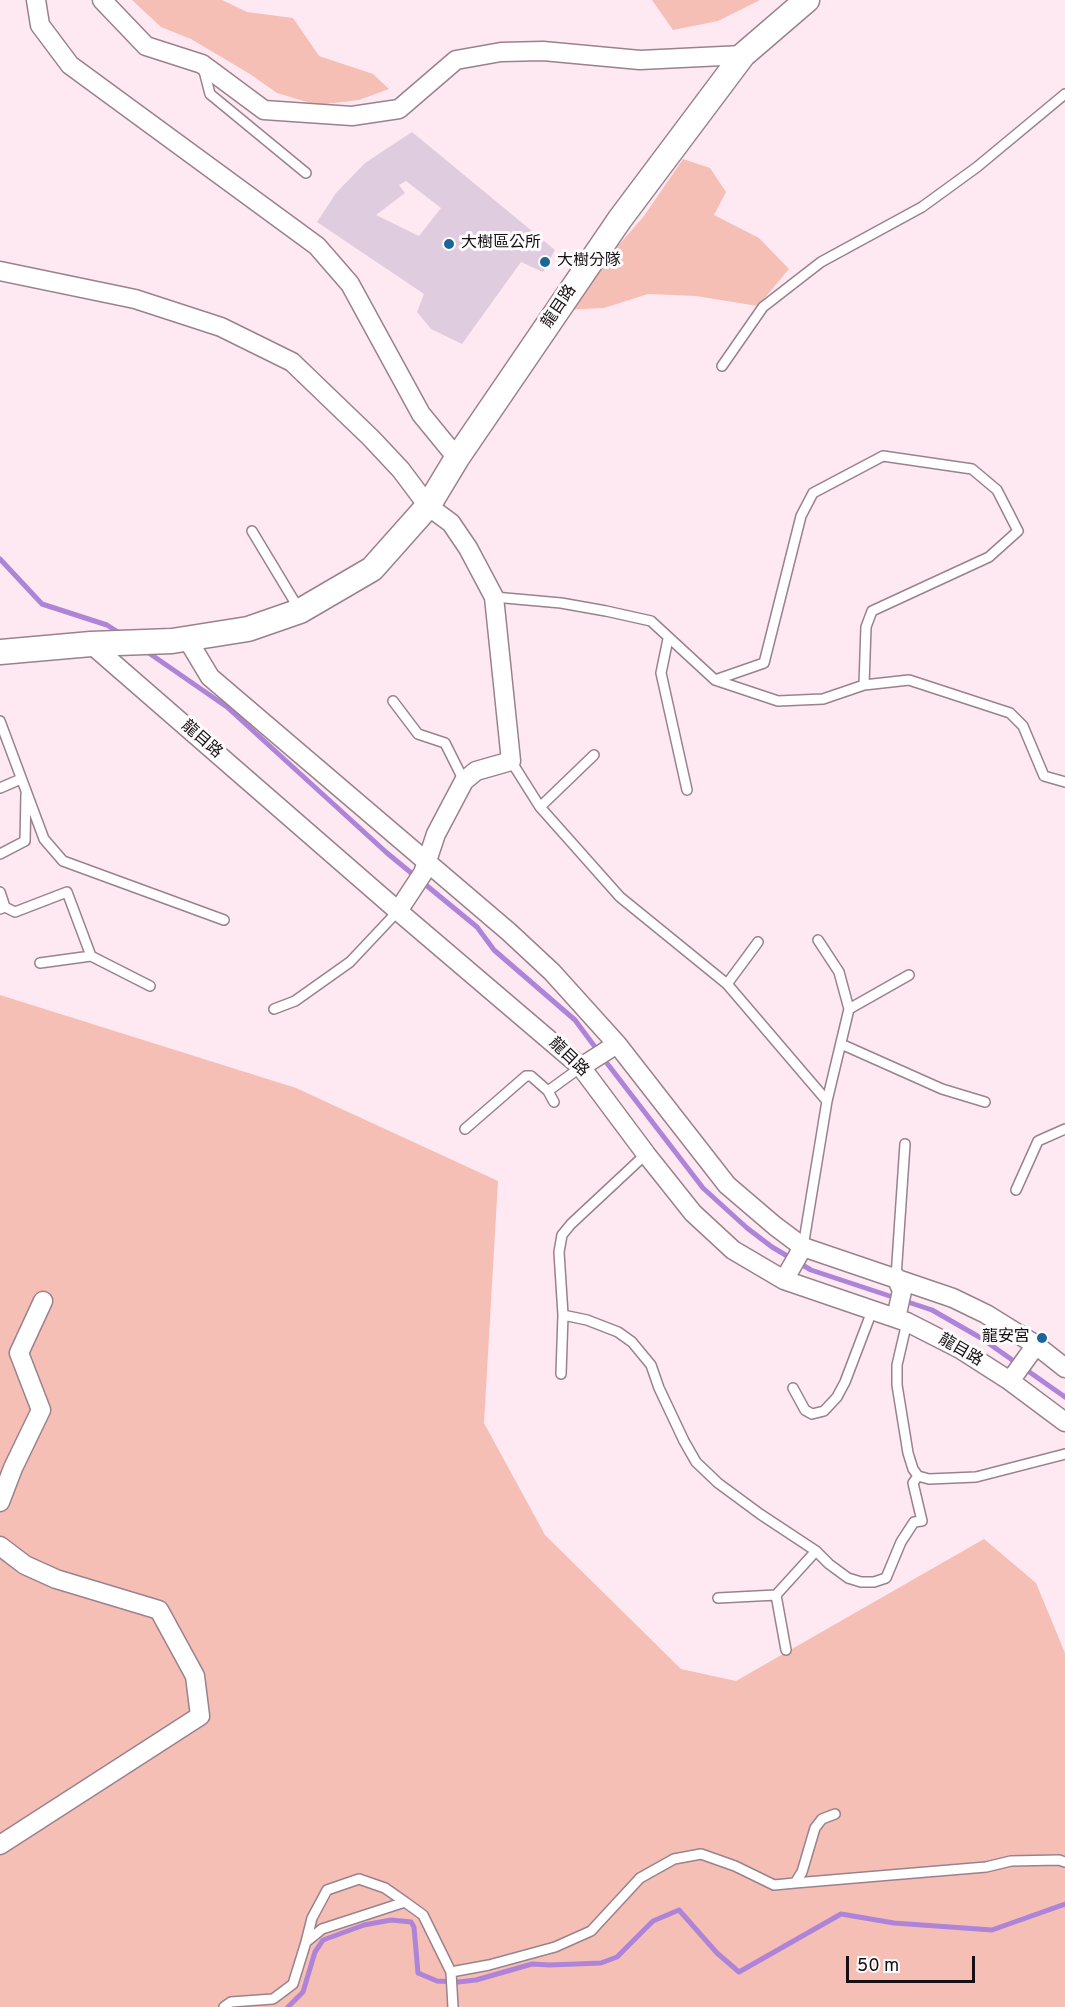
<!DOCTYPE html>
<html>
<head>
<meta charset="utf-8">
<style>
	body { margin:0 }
	#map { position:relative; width:1065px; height:2007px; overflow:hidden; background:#fee8f2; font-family:Overpass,sans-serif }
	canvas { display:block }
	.scale { position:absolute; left:846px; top:1956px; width:129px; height:27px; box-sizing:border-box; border:3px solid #170f13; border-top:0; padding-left:8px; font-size:18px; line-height:21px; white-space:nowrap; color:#170f13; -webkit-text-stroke:4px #fcfcfc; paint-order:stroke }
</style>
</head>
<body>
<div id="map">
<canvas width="1065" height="2007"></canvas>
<div class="scale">50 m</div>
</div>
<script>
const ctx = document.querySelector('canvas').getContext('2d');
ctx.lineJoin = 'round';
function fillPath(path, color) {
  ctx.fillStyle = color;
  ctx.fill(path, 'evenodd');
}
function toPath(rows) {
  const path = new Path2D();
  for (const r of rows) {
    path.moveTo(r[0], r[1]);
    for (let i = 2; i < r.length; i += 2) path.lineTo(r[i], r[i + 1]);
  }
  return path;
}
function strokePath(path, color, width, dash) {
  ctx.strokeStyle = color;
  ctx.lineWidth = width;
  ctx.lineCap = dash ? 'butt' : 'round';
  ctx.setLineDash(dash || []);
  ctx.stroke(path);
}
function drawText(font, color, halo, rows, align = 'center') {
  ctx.font = font + ' Overpass,"Noto Sans TC",sans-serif';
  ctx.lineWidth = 6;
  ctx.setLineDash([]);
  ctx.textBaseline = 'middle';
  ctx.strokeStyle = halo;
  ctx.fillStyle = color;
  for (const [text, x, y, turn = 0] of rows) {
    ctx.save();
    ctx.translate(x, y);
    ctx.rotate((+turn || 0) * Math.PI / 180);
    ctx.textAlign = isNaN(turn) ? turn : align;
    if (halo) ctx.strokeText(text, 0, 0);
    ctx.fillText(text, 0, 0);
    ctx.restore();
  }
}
fillPath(toPath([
	[132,0,222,0,247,12,293,18,319,56,373,74,389,89,359,100,317,105,277,93,250,74,191,39,161,27],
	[652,0,760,0,718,21,673,30],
	[683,159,710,168,726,192,714,215,759,238,789,269,758,306,696,296,648,294,604,308,562,310,644,216],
	[0,995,296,1088,498,1181,484,1423,545,1535,681,1669,736,1681,984,1539,1036,1583,1065,1653,1065,2007,0,2007]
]), '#f5bfb6');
strokePath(toPath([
	[0,559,42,604,107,625,121,634],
	[146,651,227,707,387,853,477,927,494,950,575,1020,598,1051],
	[603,1058,703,1188,747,1228,772,1247,811,1270,932,1310,981,1338,1065,1397],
	[288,2007,303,1992,315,1952,323,1940,364,1925,391,1920,411,1922,414,1927,418,1973,437,1981,458,1982,476,1980,532,1964,550,1965,601,1963,617,1957,653,1921,679,1910,717,1953,739,1972,841,1914,894,1923,992,1930,1065,1904]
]), '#ae84d8', 5);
fillPath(toPath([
	[412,132,555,250,543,272,521,262,462,344,431,329,417,312,424,294,317,222,336,193,365,163],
	[406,181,441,208,419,236,376,215,405,193,399,185]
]), '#e0ccdf');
const service = toPath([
	[203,67,210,94,306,173],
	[722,366,763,307,821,262,922,207,977,167,1065,94],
	[252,531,299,609],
	[494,597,561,603,606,611,651,621,715,680,778,701,823,699,864,685,909,680,1010,713,1023,726,1044,776,1065,782],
	[668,639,661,673,687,790],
	[715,680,764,663,801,516,813,493,883,456,972,469,997,490,1018,531,989,557,872,611,866,627,864,685],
	[393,701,418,734,445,743,464,781],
	[0,721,44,839,63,861,224,920],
	[511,761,540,807,620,897,727,984,827,1101],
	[0,788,21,779],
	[540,807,594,755],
	[0,854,25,841,26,794],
	[0,892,5,907,0,909],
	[5,907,15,912,67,892,91,956,150,986],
	[40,963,91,956],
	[727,984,758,942],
	[274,1009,295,1001,350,962,398,911],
	[849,1009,909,975],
	[841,1044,942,1089,985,1102],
	[548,1091,581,1067],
	[465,1129,526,1076,531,1076,548,1091,554,1102],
	[1016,1190,1038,1141,1065,1129],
	[803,1247,827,1101,849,1009,839,972,818,940],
	[896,1277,905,1144],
	[563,1315,587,1320,618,1332,632,1342,651,1365,659,1388,684,1441,696,1462,718,1483,760,1514,816,1551,829,1564,848,1578,861,1582,874,1582,886,1578,901,1542,914,1522,922,1521,913,1483,918,1476],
	[907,1322,897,1365,897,1385,908,1453,913,1469,918,1476,929,1479,976,1477,1065,1454],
	[561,1374,563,1315,559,1252,562,1235,571,1224,646,1154],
	[793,1388,805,1410,812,1414,824,1411,837,1397,845,1382,872,1311],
	[776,1595,816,1551],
	[718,1598,776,1595,786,1650],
	[795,1883,986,1867,1011,1861,1059,1860,1065,1862],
	[306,1942,312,1918,327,1890,359,1879,385,1888,405,1902],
	[451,1972,489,1965,555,1947,591,1931,640,1878,674,1859,701,1854,735,1866,774,1885,795,1883,802,1872,815,1828,822,1819,835,1814],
	[224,2007,231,2002,273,1999,293,1984,306,1942,322,1929,405,1902,423,1915,451,1972,453,2007]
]);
const minor = toPath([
	[36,0,40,25,70,65,317,246,350,284,421,414,457,458],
	[102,0,146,46,202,64,264,110,352,116,399,109,456,60,501,52,543,51,640,60,743,55],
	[0,271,135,299,221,327,292,362,371,438,401,470,428,506,451,523,468,548,494,597,511,761,476,771,464,781,436,834,423,873,398,911],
	[186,637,210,677,509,932,552,972,617,1044,727,1185,775,1226,803,1247,953,1298,986,1314,1036,1345,1065,1368],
	[91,644,398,911,581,1067,646,1154,693,1213,733,1250,784,1280,907,1322,960,1349,1010,1381,1065,1422],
	[581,1067,617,1044],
	[896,1277,902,1291,896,1318],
	[784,1280,803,1247],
	[1010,1381,1036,1345],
	[0,1502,13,1468,41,1410,19,1353,43,1301],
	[0,1546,25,1565,56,1579,159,1610,195,1676,200,1716,0,1845]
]);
const tertiary = toPath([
	[0,652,91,644,172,641,248,629,300,611,372,569,428,506,457,458,620,219,743,55,807,0]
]);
strokePath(service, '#9a828d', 12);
strokePath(minor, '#9a828d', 21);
strokePath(tertiary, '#9a828d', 27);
strokePath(service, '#fff', 9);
strokePath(minor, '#fff', 18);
strokePath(tertiary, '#fff', 24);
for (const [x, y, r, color] of [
	[449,244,6,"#1c6598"],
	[545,262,6,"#1c6598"],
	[1042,1338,6,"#1c6598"]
]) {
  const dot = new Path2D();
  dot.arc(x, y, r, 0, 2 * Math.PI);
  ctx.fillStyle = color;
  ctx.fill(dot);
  strokePath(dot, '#fcfcfc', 2);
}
drawText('16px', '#170f13', '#fcfcfc', [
	["大樹區公所",461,244],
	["大樹分隊",557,262],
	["龍安宮",1030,1338,"right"]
], 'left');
drawText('16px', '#170f13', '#fcfcfc', [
	["龍目路",560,307,-56],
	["龍目路",201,740,41],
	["龍目路",568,1058,44],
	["龍目路",960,1351,30]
]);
</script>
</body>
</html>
